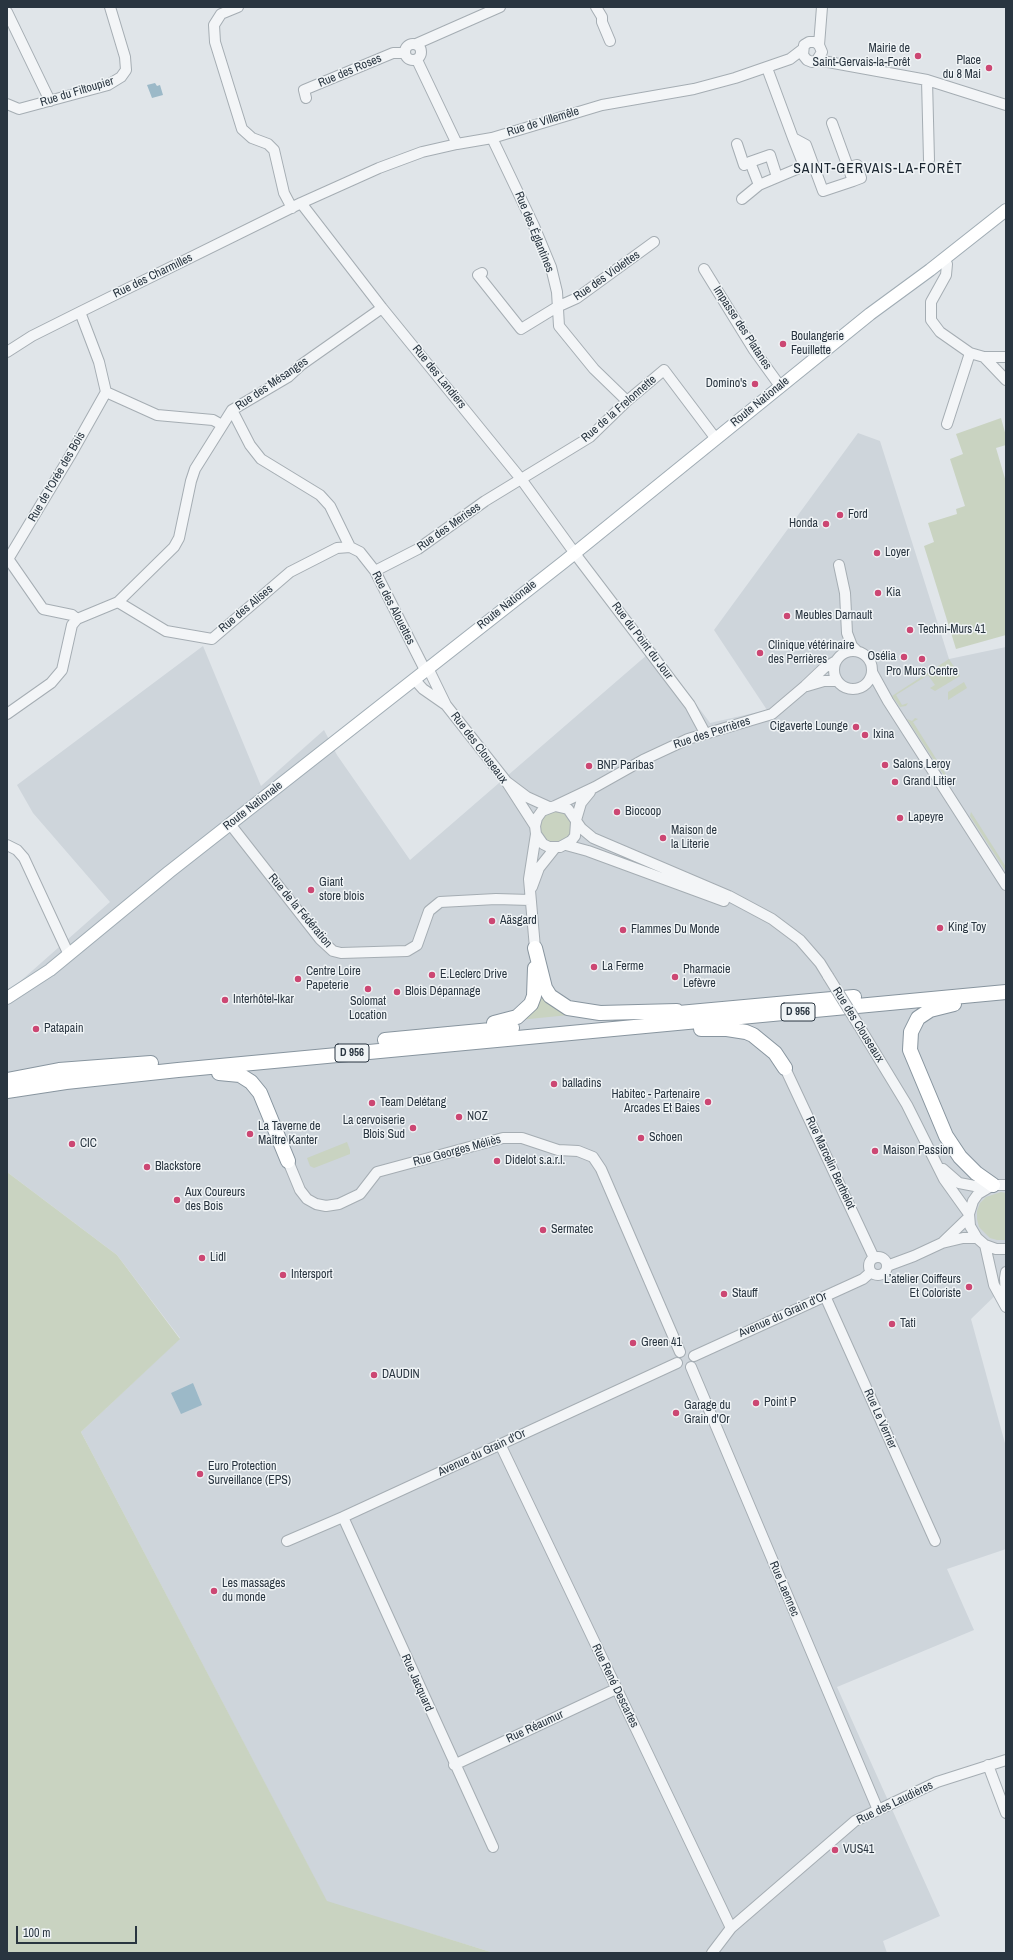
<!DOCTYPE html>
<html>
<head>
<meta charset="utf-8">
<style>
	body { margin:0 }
	#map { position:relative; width:1013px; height:1960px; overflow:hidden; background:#e0e5e9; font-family:"Archivo Narrow",sans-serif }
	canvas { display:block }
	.frame { position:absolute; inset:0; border:8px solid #293540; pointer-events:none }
	.scale { position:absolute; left:16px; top:1926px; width:121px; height:18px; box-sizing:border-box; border:2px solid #293540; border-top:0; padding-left:5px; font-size:12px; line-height:14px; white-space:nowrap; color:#293540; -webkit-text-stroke:3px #f0f4f6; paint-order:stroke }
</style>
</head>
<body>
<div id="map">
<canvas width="1013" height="1960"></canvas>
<div class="frame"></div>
<div class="scale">100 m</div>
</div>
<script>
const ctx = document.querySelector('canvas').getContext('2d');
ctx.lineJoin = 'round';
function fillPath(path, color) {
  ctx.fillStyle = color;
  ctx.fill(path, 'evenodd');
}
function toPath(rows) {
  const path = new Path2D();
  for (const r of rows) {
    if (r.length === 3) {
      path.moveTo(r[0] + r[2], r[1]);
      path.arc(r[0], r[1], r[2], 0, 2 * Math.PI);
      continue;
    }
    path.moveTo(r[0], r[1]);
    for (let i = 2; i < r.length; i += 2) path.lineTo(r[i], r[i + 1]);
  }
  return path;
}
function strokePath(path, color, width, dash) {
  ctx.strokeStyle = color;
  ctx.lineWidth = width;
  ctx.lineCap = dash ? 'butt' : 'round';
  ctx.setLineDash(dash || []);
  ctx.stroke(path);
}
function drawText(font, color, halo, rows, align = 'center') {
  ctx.font = font + ' "Archivo Narrow",sans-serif';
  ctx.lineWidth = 3;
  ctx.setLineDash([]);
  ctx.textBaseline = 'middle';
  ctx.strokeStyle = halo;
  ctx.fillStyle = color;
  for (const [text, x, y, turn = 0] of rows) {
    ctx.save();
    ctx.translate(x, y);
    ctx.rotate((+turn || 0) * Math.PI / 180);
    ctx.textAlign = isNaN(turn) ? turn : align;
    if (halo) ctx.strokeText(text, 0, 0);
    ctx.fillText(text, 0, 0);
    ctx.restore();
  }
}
fillPath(toPath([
	[858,433,880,441,949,659,1006,647,1006,1285,971,1319,1006,1447,1006,1549,947,1569,974,1630,837,1687,940,1916,883,1941,887,1953,494,1953,327,1902,81,1432,180,1338,117,1255,7,1172,7,993,110,902,33,813,17,785,203,646,261,786,324,730,337,755,410,860,655,648,710,723,767,710,714,630]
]), '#ced5db');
fillPath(toPath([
	[1001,418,1006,436,1006,445,996,448,1006,482,1006,635,956,649,924,546,934,542,928,523,957,514,956,509,965,506,950,459,963,454,956,434],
	[949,659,960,676,935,691,930,688,935,685,928,675,896,695,902,705,908,703,906,706,900,707,892,696],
	[964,682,967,688,948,700,948,692],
	[915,718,918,719,913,722,950,781,947,780,907,719,912,721],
	[556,827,16],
	[971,812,1006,867,1006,872,970,816],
	[541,992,579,1014,519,1020],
	[347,1142,350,1150,350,1154,314,1168,310,1166,307,1158],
	[7,1172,117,1255,180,1339,81,1432,327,1901,494,1953,7,1953],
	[1001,1192,1006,1193,1006,1240,997,1240,990,1238,979,1227,977,1219,977,1211,980,1203,986,1197]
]), '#c9d3c1');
fillPath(toPath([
	[155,83,157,86,160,85,163,95,152,98,147,85],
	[193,1383,202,1405,181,1414,171,1393]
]), '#9cb9c8');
const minor = toPath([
	[238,7,221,14,214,25,215,42,242,129,252,138,268,144,274,150,284,193,292,208],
	[596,7,602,17,602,22,610,41],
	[7,12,50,101],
	[413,52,8],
	[416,44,500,7],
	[819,45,815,42,809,42,804,45,803,55,807,60,812,62,817,60,822,52,819,45,822,7],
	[417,60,457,144],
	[817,60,927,80,1006,105],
	[767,68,793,138,804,166,813,164,806,145,793,138],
	[927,80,929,160],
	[306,98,304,90,393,53,405,53],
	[7,104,19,109,108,85,121,77,126,70,125,57,110,7],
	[832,123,848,167],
	[492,138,534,226,551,267,557,292,559,326,594,369,627,401],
	[737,144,744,165,750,162],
	[813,164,823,191,853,181,861,178,857,165,848,167,853,181],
	[759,185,750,162,770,155,777,177],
	[742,199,759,185,804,166],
	[301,203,382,308,521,479,579,559,690,705,705,733],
	[944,259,947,264,946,275,931,302,931,320,940,332,970,353,984,357,1006,357],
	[704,269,754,350,780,386],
	[482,273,478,275,521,329,557,307,577,298,654,242],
	[80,312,99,362,106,392],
	[7,352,32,336,80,312,301,203,379,168,422,152,457,144,492,138,602,105,694,89,735,78,790,59,803,49],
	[984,357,1006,380],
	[106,392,157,415,213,420,222,425],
	[232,410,250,445,261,459,320,495,330,506,350,547,360,552,375,571,425,670],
	[947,424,970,353],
	[9,560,43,609,72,615,77,619],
	[7,561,70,456,106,392],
	[839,565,845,593,847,633,852,646,857,651],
	[375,571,418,549,485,501,590,437,627,401,664,370,716,439],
	[118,602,166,631,212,639,290,572,337,548,350,547],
	[853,670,19],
	[428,668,446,705],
	[872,672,888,701,1006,885],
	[414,679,423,689,446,705,506,781,535,826],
	[807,686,824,681,837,681],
	[7,714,51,683,62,670,72,625,77,619,118,602,174,547,179,538,191,481,195,469,232,410,288,377,301,365,382,308],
	[507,782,527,797,549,807],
	[555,806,595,787,643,760,688,739,772,714,805,686,824,668,836,661],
	[576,820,581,803,590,792],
	[576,822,575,836,571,841,560,847,549,847,543,844,536,834,535,826,537,818,542,811,555,806,568,809,581,828,593,838,729,896,772,919,800,940,820,963,828,976],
	[230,824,320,939,333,951,341,953,407,951,417,945,429,911,440,902,496,899,530,900],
	[7,845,17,850,24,858,69,955],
	[566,845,588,851,724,901],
	[532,887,539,868,555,848],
	[535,948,529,879,536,834],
	[859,1026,907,1105,944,1179,969,1214],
	[785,1068,874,1258],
	[288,1161,300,1190,307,1199,316,1204,326,1206,339,1204,360,1194,377,1172,503,1138,522,1138,558,1150,578,1151,593,1157,601,1169,680,1352],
	[943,1169,959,1183,985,1188],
	[1006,1185,993,1185,978,1194,973,1201,969,1214,970,1226,977,1238,985,1245,996,1249,1006,1249],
	[943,1242,969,1217],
	[985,1245,994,1285,1006,1307],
	[878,1266,9],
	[887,1266,914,1256,942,1243,963,1238,977,1238],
	[1006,1272,1005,1278,1006,1298],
	[825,1296,935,1541],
	[694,1356,863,1279,871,1272],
	[691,1367,878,1810],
	[500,1444,731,1928],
	[343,1517,493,1847],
	[287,1541,343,1517,677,1363],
	[454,1765,616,1689],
	[988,1765,1006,1813],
	[712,1953,731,1928,855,1821,937,1782,1006,1760]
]);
const major = toPath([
	[7,998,50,970,169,872,565,561,870,314,930,270,1006,210]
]);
const highway = toPath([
	[535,948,545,988,550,996,568,1008,600,1013,677,1011],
	[954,1004,930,1010,918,1018,911,1032,910,1050,946,1136,960,1157,976,1173,993,1185],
	[668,1014,854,997],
	[494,1023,517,1017,531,1004,534,996,535,968],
	[701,1029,727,1029,746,1032,753,1035,775,1053,785,1068],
	[385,1040,512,1028],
	[219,1073,240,1075,251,1082,260,1093,288,1161],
	[7,1080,59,1070,151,1063],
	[7,1091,66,1082,178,1070,1006,992]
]);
strokePath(minor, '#a5adb3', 12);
strokePath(major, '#a0acb4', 14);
strokePath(highway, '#88959f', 16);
strokePath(minor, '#f3f5f7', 10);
strokePath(major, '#fff', 12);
strokePath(highway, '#fff', 14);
const minorBridge = toPath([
	[828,976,859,1026]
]);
strokePath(minorBridge, '#a5adb3', 12, []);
strokePath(minorBridge, '#f3f5f7', 10);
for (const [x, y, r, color] of [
	[918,56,4,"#cc4773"],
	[989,68,4,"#cc4773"],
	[783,344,4,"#cc4773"],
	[755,384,4,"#cc4773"],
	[840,515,4,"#cc4773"],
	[826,524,4,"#cc4773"],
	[877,553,4,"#cc4773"],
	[878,593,4,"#cc4773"],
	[787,616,4,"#cc4773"],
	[910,630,4,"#cc4773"],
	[760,653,4,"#cc4773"],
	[904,657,4,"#cc4773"],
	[922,659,4,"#cc4773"],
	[856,727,4,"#cc4773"],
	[865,735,4,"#cc4773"],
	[885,765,4,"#cc4773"],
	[589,766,4,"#cc4773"],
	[895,782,4,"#cc4773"],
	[617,812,4,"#cc4773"],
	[900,818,4,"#cc4773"],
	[663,838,4,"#cc4773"],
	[311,890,4,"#cc4773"],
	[492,921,4,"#cc4773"],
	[940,928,4,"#cc4773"],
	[623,930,4,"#cc4773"],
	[594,967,4,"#cc4773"],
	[432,975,4,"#cc4773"],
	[675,977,4,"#cc4773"],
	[298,979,4,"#cc4773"],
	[368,989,4,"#cc4773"],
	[397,992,4,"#cc4773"],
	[225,1000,4,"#cc4773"],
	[36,1029,4,"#cc4773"],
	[554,1084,4,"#cc4773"],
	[708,1102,4,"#cc4773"],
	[372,1103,4,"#cc4773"],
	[459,1117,4,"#cc4773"],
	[413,1128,4,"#cc4773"],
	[250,1134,4,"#cc4773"],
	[641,1138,4,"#cc4773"],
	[72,1144,4,"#cc4773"],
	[875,1151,4,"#cc4773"],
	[497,1161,4,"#cc4773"],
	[147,1167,4,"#cc4773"],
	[177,1200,4,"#cc4773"],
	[543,1230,4,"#cc4773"],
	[202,1258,4,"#cc4773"],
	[283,1275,4,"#cc4773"],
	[969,1287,4,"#cc4773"],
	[724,1294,4,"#cc4773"],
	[892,1324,4,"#cc4773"],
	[633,1343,4,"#cc4773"],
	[374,1375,4,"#cc4773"],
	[756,1403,4,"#cc4773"],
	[676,1413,4,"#cc4773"],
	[200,1474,4,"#cc4773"],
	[214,1591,4,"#cc4773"],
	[835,1850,4,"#cc4773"]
]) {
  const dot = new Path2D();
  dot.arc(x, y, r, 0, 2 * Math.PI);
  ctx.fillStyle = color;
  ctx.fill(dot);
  strokePath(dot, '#f0f4f6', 1.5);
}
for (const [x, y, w] of [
	[798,1012,34],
	[352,1053,34]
]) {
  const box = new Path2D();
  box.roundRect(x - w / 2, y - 9, w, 18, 3);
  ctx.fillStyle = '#f0f4f6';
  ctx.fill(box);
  strokePath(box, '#293540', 1);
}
drawText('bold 11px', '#293540', null, [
	["D 956",798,1012],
	["D 956",352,1053]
]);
drawText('12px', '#293540', '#f0f4f6', [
	["Mairie de",910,49,"right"],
	["Saint-Gervais-la-Forêt",910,63,"right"],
	["Place",981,61,"right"],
	["du 8 Mai",981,75,"right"],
	["Boulangerie",791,337],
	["Feuillette",791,351],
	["Domino's",747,384,"right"],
	["Ford",848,515],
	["Honda",818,524,"right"],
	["Loyer",885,553],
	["Kia",886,593],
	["Meubles Darnault",795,616],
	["Techni-Murs 41",918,630],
	["Clinique vétérinaire",768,646],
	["des Perrières",768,660],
	["Osélia",896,657,"right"],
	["Pro Murs Centre",922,672,"center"],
	["Cigaverte Lounge",848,727,"right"],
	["Ixina",873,735],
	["Salons Leroy",893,765],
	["BNP Paribas",597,766],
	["Grand Litier",903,782],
	["Biocoop",625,812],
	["Lapeyre",908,818],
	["Maison de",671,831],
	["la Literie",671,845],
	["Giant",319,883],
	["store blois",319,897],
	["Aäsgard",500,921],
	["King Toy",948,928],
	["Flammes Du Monde",631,930],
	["La Ferme",602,967],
	["Pharmacie",683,970],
	["Lefèvre",683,984],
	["Centre Loire",306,972],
	["Papeterie",306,986],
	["E.Leclerc Drive",440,975],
	["Blois Dépannage",405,992],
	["Interhôtel-Ikar",233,1000],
	["Solomat",368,1002,"center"],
	["Location",368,1016,"center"],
	["Patapain",44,1029],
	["balladins",562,1084],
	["Habitec - Partenaire",700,1095,"right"],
	["Arcades Et Baies",700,1109,"right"],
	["Team Delétang",380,1103],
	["NOZ",467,1117],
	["La cervoiserie",405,1121,"right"],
	["Blois Sud",405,1135,"right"],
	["La Taverne de",258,1127],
	["Maître Kanter",258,1141],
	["Schoen",649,1138],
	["CIC",80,1144],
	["Maison Passion",883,1151],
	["Didelot s.a.r.l.",505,1161],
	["Blackstore",155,1167],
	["Aux Coureurs",185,1193],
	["des Bois",185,1207],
	["Sermatec",551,1230],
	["Lidl",210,1258],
	["Intersport",291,1275],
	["L’atelier Coiffeurs",961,1280,"right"],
	["Et Coloriste",961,1294,"right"],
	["Stauff",732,1294],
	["Tati",900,1324],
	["Green 41",641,1343],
	["DAUDIN",382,1375],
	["Point P",764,1403],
	["Garage du",684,1406],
	["Grain d'Or",684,1420],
	["Euro Protection",208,1467],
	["Surveillance (EPS)",208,1481],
	["Les massages",222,1584],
	["du monde",222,1598],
	["VUS41",843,1850]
], 'left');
drawText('12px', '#293540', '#f0f4f6', [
	["Rue des Roses",350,71,-23],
	["Rue du Filtoupier",77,92,-17],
	["Rue de Villemêle",543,122,-17],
	["Rue des Églantines",534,232,68],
	["Rue des Charmilles",153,276,-26],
	["Rue des Violettes",607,276,-35],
	["Impasse des Platanes",742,328,57],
	["Rue des Landiers",439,377,51],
	["Rue des Mésanges",272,384,-34],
	["Route Nationale",760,402,-39],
	["Rue de la Frelonnette",619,409,-41],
	["Rue de l'Orée des Bois",57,477,-60],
	["Rue des Merises",449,527,-35],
	["Route Nationale",507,605,-38],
	["Rue des Alouettes",393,608,63],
	["Rue des Alises",246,609,-40],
	["Rue du Point du Jour",642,641,53],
	["Rue des Perrières",712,733,-18],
	["Rue des Clouseaux",479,748,53],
	["Route Nationale",253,806,-38],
	["Rue de la Fédération",300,911,50],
	["Rue des Clouseaux",858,1025,58],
	["Rue Georges Méliès",457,1151,-15],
	["Rue Marcelin Berthelot",830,1163,65],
	["Avenue du Grain d'Or",783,1315,-24],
	["Rue Le Verrier",880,1419,66],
	["Avenue du Grain d'Or",482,1453,-25],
	["Rue Laennec",784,1589,67],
	["Rue Jacquard",417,1683,66],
	["Rue René Descartes",615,1686,64],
	["Rue Réaumur",535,1727,-25],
	["Rue des Laudières",895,1803,-26]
]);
ctx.letterSpacing = '1px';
drawText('14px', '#1b2631', '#f0f4f6', [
	["SAINT-GERVAIS-LA-FORÊT",878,169]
]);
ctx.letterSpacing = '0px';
</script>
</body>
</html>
